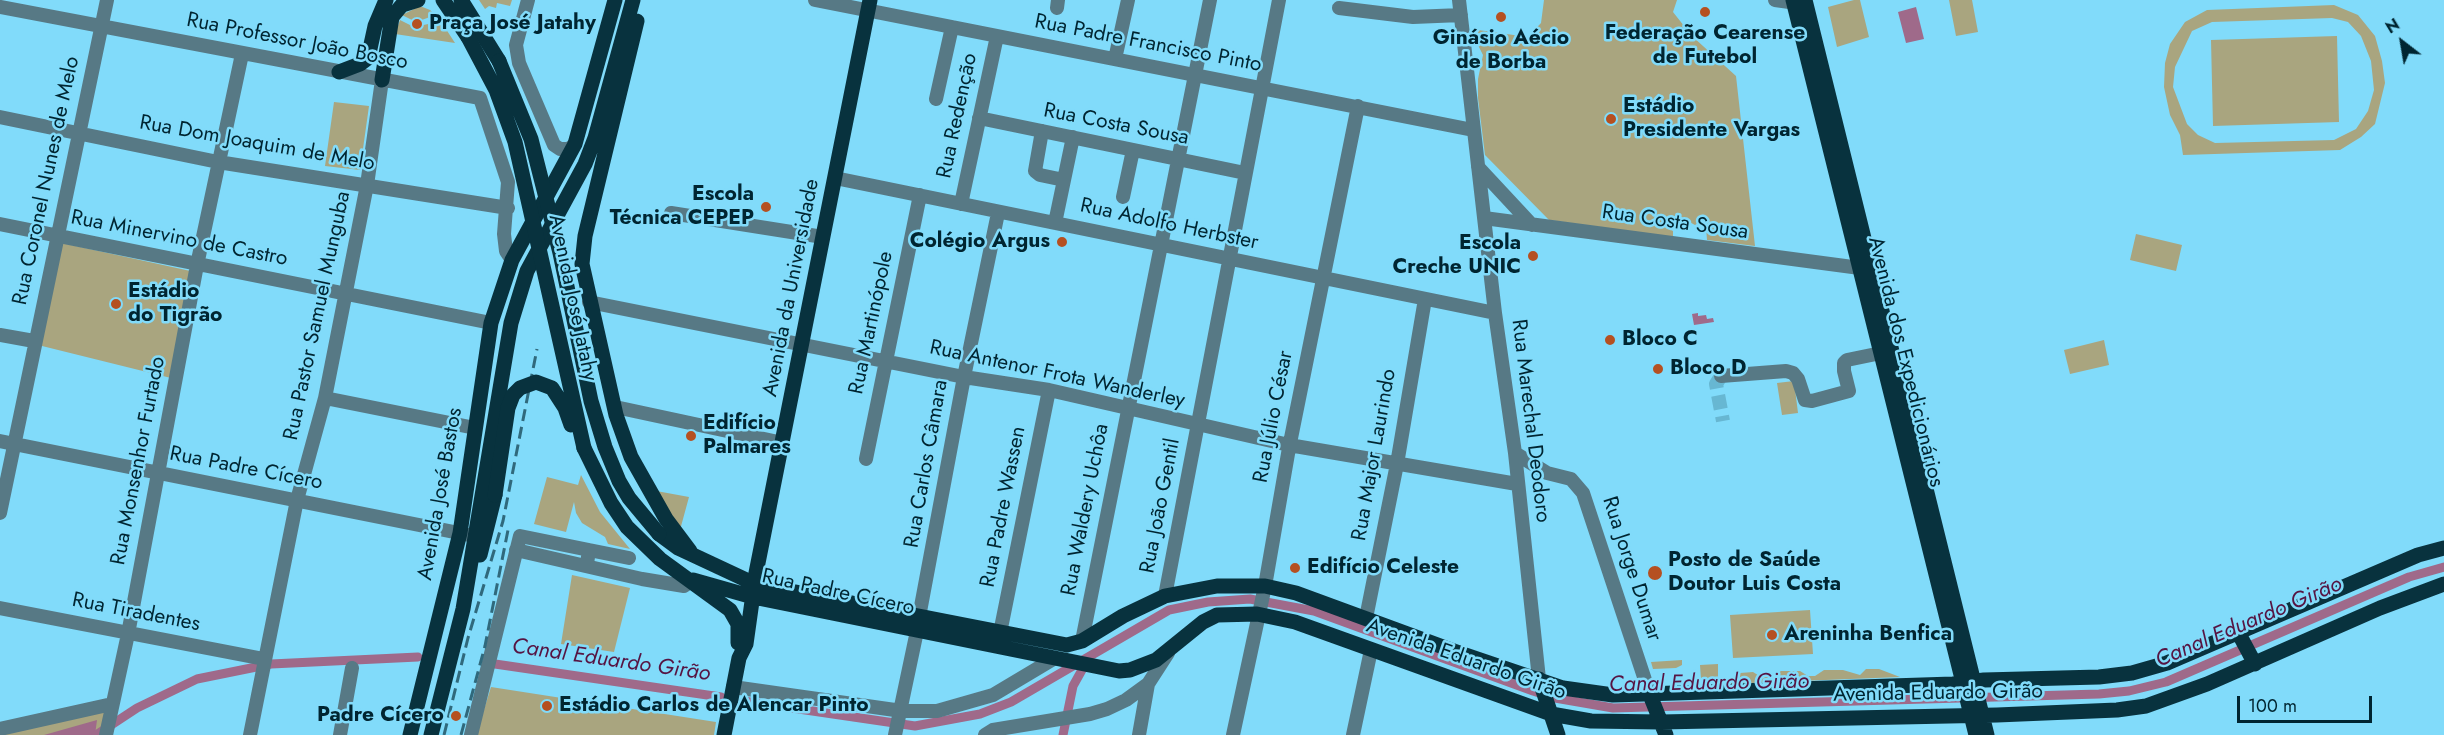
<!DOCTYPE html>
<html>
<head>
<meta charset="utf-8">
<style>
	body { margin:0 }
	#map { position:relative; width:2444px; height:735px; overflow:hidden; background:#81dbfa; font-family:Jost,sans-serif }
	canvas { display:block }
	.north { position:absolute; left:2372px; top:12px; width:60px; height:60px; -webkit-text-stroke:4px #81dbfa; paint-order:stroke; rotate:329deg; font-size:16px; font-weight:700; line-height:24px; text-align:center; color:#002531 }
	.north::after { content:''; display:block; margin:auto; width:21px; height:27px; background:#002531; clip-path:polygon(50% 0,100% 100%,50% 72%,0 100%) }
	.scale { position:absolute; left:2237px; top:696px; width:135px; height:27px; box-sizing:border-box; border:3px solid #002531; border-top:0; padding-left:8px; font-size:18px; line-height:21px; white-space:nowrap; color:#002531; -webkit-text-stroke:4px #81dbfa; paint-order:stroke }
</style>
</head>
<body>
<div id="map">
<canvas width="2444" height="735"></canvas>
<div class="north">N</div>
<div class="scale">100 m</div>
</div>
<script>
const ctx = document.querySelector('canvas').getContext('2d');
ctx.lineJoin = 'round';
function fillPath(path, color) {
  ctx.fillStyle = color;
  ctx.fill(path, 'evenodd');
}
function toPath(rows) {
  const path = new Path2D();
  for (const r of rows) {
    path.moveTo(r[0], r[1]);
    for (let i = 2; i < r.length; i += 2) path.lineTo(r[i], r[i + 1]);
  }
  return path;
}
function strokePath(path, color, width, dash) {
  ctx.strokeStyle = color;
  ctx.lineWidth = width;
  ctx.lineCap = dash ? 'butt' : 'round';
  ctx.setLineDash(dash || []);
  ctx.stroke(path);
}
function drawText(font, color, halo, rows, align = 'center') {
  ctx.font = font + ' Jost,sans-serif';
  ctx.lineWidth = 5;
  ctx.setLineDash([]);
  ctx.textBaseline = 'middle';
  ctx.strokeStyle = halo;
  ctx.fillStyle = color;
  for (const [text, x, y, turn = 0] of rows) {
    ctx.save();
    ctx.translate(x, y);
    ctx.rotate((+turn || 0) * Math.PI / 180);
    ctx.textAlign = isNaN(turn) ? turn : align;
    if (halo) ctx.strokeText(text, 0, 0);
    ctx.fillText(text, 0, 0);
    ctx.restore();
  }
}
fillPath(toPath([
	[479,0,512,0,510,6,497,3,496,8,489,6,485,9],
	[1544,0,1677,0,1673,12,1692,36,1736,76,1755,246,1707,240,1706,227,1698,223,1695,225,1682,218,1668,222,1665,218,1660,224,1673,231,1673,237,1549,220,1485,155,1478,98,1478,79,1483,55,1476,41,1478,30,1528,37,1541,23],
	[1854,0,1860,0,1869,37,1837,47,1828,7],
	[1949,0,1972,0,1978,32,1956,36],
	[2334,5,2358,15,2375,36,2382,61,2385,83,2375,124,2361,137,2340,150,2183,155,2180,135,2170,115,2164,87,2165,63,2170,44,2185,22,2207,10],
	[2332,18,2348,22,2361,36,2371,61,2374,90,2368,111,2356,129,2334,140,2215,143,2198,135,2187,124,2173,87,2175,67,2192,31,2212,22],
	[420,6,430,10,439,18,430,17,416,22,402,15],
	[400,20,414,27,433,23,444,26,455,43,395,34],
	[2337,36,2339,122,2213,126,2211,40],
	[334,102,369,106,360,170,325,166],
	[2136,234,2182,245,2176,271,2130,260],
	[62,243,195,272,171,378,38,345],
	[2104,340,2109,365,2070,374,2064,350],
	[1794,381,1798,413,1782,415,1777,383],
	[581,475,600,512,630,549,608,544,605,537,582,523,576,513,574,502,566,532,534,524,547,477,578,485],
	[651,490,689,497,680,530],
	[572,575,630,588,614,652,561,644],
	[1810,610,1813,654,1733,658,1730,615],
	[1682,660,1682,665,1676,668,1653,669,1651,662],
	[1718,664,1718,678,1701,679,1700,665],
	[1866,669,1879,669,1900,677,1726,684,1740,673,1753,672,1761,677,1772,677,1781,671,1800,671,1808,676,1815,676,1824,670,1843,670,1860,675],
	[491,687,716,722,714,735,476,735],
	[107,708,101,735,0,735]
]), '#a9a57f');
fillPath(toPath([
	[1916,7,1924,39,1906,43,1898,12],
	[1698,313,1698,316,1706,315,1707,319,1713,318,1714,322,1694,325,1692,314],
	[97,720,95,735,44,735]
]), '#9f6a8a');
strokePath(toPath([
	[495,664,721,697],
	[744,701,915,726,980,714,1011,702,1169,610,1208,602,1250,599,1314,611,1533,691,1555,698,1613,708,2099,694,2129,691,2166,682,2409,577,2444,567],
	[96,735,137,708,197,679,271,664,418,657],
	[1063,735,1073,686,1087,661]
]), '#9f6a8a', 9);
strokePath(toPath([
	[1721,376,1716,384,1723,421]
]), '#67b7d2', 14, [14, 7]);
strokePath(toPath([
	[528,0,516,45,519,63,554,145,560,149,569,149,575,144],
	[815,0,1473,130],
	[1459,0,1495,313,1515,453,1539,679],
	[1775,0,1804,4],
	[0,7,480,98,508,182,504,234,506,251,512,260],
	[1057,8,1058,0],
	[1339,8,1413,17,1461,15],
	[1115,59,1128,0],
	[936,99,952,27],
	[0,117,218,162,508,208],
	[979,118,1245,173],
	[1042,131,1035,171,1040,175,1064,180],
	[1478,167,1532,225],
	[835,178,1495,313],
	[1123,197,1133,150],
	[961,204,997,36],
	[671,213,823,237],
	[1484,218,1860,268],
	[1055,223,1073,137],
	[0,224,491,323],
	[589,302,964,377,1049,390,1289,445,1517,484],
	[0,335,34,341],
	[1721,376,1786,371,1793,373,1798,379,1805,400,1812,401,1849,391,1844,371,1844,363,1847,360,1881,353],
	[325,398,475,428],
	[620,408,783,443],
	[0,441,484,538],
	[1515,453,1547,473,1571,479,1583,493,1650,695],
	[866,459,920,195],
	[0,513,107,0],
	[516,550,642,579,684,586,693,580],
	[589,550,629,558],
	[1165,596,1279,0],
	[0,608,264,659],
	[919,617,964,377,998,213],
	[1366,618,1397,464,1425,299],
	[1000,633,1049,390],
	[1082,641,1210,0],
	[733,687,902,711,937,711,993,695,1055,658],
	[0,729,112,704],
	[106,735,128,634,197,265,242,54],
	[250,735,297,500,325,398,367,185,382,80],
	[340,735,352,668],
	[471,735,520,536,589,550,587,564],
	[895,735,917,631],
	[985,735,993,730,1090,714,1107,709,1126,700,1148,684,1168,653],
	[1139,735,1148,684],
	[1233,735,1265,586,1289,448,1358,106],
	[1353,735,1371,650]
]), '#577985', 14);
strokePath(toPath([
	[443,0,468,37],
	[461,0,499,61],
	[1793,0,1976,735],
	[1805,0,1987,735],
	[637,21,585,236,582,264,616,415,631,457,666,519,690,551],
	[339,72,360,64,368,58,375,26,386,0],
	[382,80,392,17,402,5,418,0],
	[584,448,611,503,627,527,660,559,730,610,738,624,738,643],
	[659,534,678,548,755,584,1067,645,1082,641,1123,616,1165,596,1217,586,1265,586,1296,593,1454,651,1563,688,1613,695,1953,684,1984,680,2099,677,2132,673,2167,663,2418,555,2444,548],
	[480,555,495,495],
	[693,580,753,597,1119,671,1130,670,1156,660,1203,622,1217,615,1257,614,1295,622,1551,714,1591,721,1661,722,1997,715,2117,710,2146,706,2207,684,2380,608,2444,584],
	[2239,634,2255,664],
	[1539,679,1558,735],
	[1650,695,1666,735],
	[410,735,460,533,491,323,512,260,575,144,615,0],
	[431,735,463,609,511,323,527,271,585,164,595,138,633,0],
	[724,735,739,658,746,644,756,573,870,0]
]), '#08323e', 15);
strokePath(toPath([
	[444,735,468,638,503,521,537,349],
	[461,735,485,646,508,530]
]), '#30697c', 3, [12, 6]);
strokePath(toPath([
	[468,37,496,90,515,142,584,448],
	[499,61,531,139,560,253,591,401,605,447,619,481,629,498,659,534],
	[495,495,508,408,513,395,520,388,536,382,552,388,565,408,571,425]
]), '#08323e', 15);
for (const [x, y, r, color] of [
	[1705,12,6,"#b55021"],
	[1501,17,6,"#b55021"],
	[417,24,6,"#b55021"],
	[1611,119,6,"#b55021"],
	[766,207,6,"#b55021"],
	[1062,242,6,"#b55021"],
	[1533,256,6,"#b55021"],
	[116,304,6,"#b55021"],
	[1610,340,6,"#b55021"],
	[1658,369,6,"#b55021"],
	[691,436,6,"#b55021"],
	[1295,568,6,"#b55021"],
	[1655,573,8,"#b55021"],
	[1772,635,6,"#b55021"],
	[547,706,6,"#b55021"],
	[456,716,6,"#b55021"]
]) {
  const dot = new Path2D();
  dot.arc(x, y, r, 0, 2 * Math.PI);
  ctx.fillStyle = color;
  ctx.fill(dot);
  strokePath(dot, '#81dbfa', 2);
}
drawText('bold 21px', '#002531', '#81dbfa', [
	["Praça José Jatahy",429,24],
	["Federação Cearense",1705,34,"center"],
	["de Futebol",1705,58,"center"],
	["Ginásio Aécio",1501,39,"center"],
	["de Borba",1501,63,"center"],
	["Estádio",1623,107],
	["Presidente Vargas",1623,131],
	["Escola",754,195,"right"],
	["Técnica CEPEP",754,219,"right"],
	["Colégio Argus",1050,242,"right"],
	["Escola",1521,244,"right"],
	["Creche UNIC",1521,268,"right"],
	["Estádio",128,292],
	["do Tigrão",128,316],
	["Bloco C",1622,340],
	["Bloco D",1670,369],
	["Edifício",703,424],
	["Palmares",703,448],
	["Posto de Saúde",1668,561],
	["Doutor Luis Costa",1668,585],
	["Edifício Celeste",1307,568],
	["Areninha Benfica",1784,635],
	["Estádio Carlos de Alencar Pinto",559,706],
	["Padre Cícero",444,716,"right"]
], 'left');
drawText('21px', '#002531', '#81dbfa', [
	["Rua Professor João Bosco",297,42,11],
	["Rua Padre Francisco Pinto",1148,44,11],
	["Rua Redenção",958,116,-78],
	["Rua Costa Sousa",1116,125,11],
	["Rua Dom Joaquim de Melo",257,144,10],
	["Rua Coronel Nunes de Melo",47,181,-78],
	["Rua Costa Sousa",1675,223,8],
	["Rua Adolfo Herbster",1169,225,12],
	["Rua Minervino de Castro",179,239,11],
	["Avenida da Universidade",792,288,-79],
	["Avenida José Jatahy",572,298,78],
	["Rua Pastor Samuel Munguba",318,316,-78],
	["Rua Martinópole",872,323,-78],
	["Avenida dos Expedicionários",1905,362,76],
	["Rua Antenor Frota Wanderley",1057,375,12],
	["Rua Júlio César",1274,417,-79],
	["Rua Marechal Deodoro",1530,421,83],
	["Rua Major Laurindo",1375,455,-80],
	["Rua Monsenhor Furtado",139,461,-79],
	["Rua Carlos Câmara",927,464,-80],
	["Rua Padre Cícero",246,469,11],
	["Avenida José Bastos",441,494,-80],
	["Rua João Gentil",1161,506,-79],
	["Rua Padre Wassen",1004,507,-79],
	["Rua Waldery Uchôa",1086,510,-79],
	["Rua Jorge Dumar",1631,569,72],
	["Rua Padre Cícero",838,593,12],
	["Rua Tiradentes",136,613,11],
	["Avenida Eduardo Girão",1466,660,19],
	["Avenida Eduardo Girão",1938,694,-1]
]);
drawText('italic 22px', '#561442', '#81dbfa', [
	["Canal Eduardo Girão",2249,623,-23],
	["Canal Eduardo Girão",611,661,8],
	["Canal Eduardo Girão",1709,684,-1]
]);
</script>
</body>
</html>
